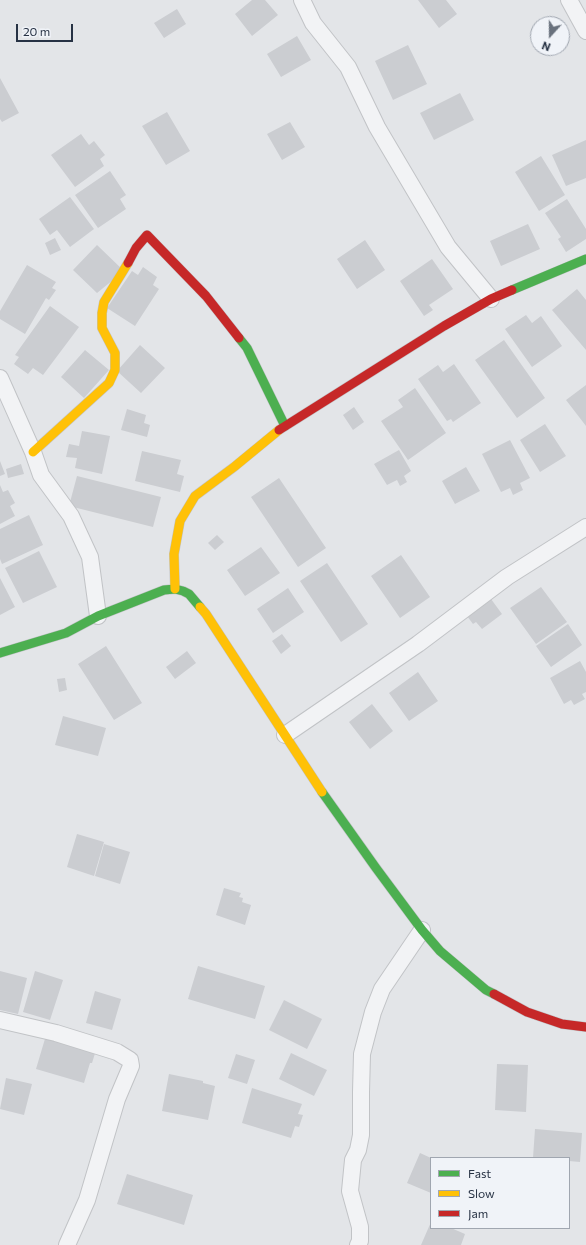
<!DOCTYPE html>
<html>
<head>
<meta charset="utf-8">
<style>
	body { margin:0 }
	#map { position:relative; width:586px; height:1245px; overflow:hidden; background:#e3e5e8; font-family:Commissioner,sans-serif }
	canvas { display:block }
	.legend { position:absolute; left:430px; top:1157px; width:140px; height:72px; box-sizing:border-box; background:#f0f3f8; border:1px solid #a0a6b0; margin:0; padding:5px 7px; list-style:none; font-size:12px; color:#273244 }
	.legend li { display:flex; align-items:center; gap:8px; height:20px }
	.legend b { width:20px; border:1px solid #a0a6b0 }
	.north { position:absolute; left:530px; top:16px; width:40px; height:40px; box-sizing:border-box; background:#f0f3f8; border:1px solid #a0a6b0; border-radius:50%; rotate:201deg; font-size:11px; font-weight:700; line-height:16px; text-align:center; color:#273244 }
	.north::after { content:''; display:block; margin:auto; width:14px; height:18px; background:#69717d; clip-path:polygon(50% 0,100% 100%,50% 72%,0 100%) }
	.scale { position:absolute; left:16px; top:24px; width:57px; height:18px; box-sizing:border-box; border:2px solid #273244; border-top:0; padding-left:5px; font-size:12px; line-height:14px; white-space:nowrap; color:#273244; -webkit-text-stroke:3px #f0f3f8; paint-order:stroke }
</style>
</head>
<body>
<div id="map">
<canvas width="586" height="1245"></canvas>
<ul class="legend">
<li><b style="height:5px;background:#4caf50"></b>Fast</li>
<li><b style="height:5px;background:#ffc107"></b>Slow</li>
<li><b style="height:5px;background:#c62828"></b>Jam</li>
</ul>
<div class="north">N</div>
<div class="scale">20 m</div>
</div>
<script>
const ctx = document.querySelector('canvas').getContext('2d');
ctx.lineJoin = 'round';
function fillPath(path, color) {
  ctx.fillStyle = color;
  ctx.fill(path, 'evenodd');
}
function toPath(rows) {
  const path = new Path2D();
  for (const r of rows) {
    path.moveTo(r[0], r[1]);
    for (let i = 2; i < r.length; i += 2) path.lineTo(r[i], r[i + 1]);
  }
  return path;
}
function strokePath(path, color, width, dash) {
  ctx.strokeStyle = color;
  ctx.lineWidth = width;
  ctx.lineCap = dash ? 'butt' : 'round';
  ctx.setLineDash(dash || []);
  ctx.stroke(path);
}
fillPath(toPath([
	[252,0,265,0,278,15,252,36,235,14],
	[418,0,446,0,457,14,439,28],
	[177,9,186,24,164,38,154,23],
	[297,36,311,60,281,77,267,54],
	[408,45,427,84,393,100,375,61],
	[0,78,19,113,2,122,0,119],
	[460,93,474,120,434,140,420,113],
	[167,112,190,151,166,165,142,126],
	[290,122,305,147,282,160,267,134],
	[81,134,89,145,94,141,105,155,100,159,104,166,75,187,51,155],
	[586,140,586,178,566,186,552,155],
	[541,156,565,195,539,211,515,172],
	[110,171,126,195,120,199,126,209,98,228,75,195],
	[70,197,94,229,70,247,57,230,50,235,39,219],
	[567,199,586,229,586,239,566,252,558,239,561,237,545,213],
	[528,224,540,249,501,266,490,241],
	[55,238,61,250,50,255,45,243],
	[365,240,385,270,357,289,337,259],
	[97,245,124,271,97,293,73,270],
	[432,259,453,289,429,305,433,310,424,316,400,281],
	[27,265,56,282,52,288,56,290,49,300,46,298,25,334,0,319,0,311],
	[143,267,157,277,153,285,159,289,135,326,107,308,132,271,138,275],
	[577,289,586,300,586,350,552,310],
	[50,306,79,327,43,375,33,368,28,374,14,364,19,357,15,355],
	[526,315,532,323,541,316,562,346,532,367,505,329],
	[504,340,545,398,517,418,475,360],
	[140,345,165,368,141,393,117,371],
	[85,350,109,370,84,398,61,377],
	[454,364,481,403,453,422,451,419,447,421,418,379,438,365,443,372],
	[586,385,586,426,566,400],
	[415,388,446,433,408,460,381,421,403,407,398,400],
	[354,407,364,422,353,430,343,415],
	[127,409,146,415,144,423,150,425,147,437,121,430],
	[545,424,566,456,540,472,520,440],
	[82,431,110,436,102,474,75,468,77,458,66,457,69,444,79,446],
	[510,440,530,478,520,483,523,490,513,495,510,488,501,492,482,454],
	[399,450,411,471,404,476,407,482,400,486,397,480,387,485,374,464],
	[142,451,181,460,177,474,184,476,180,492,135,481],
	[0,461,5,474,0,476],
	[21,464,24,474,8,478,6,469],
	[466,467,480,491,455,504,442,481],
	[77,476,161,497,153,527,69,506],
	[279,478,326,548,298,567,251,497],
	[0,485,3,492,8,490,15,503,10,506,15,516,0,524],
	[29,515,43,545,2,564,0,559,0,529],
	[217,535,224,542,215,550,208,543],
	[261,547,280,573,245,596,227,570],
	[39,551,57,587,23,603,5,568],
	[401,555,430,597,400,618,371,576],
	[327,563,368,624,341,642,300,581],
	[0,578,15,607,0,615],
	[541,587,567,622,536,644,510,608],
	[288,588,304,612,273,633,257,609],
	[491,599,502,614,482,629,476,622,473,624,467,616],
	[568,624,582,645,551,667,536,646],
	[282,634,291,646,281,654,272,641],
	[106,646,142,703,114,720,78,664],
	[187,651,196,663,175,679,166,667],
	[580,661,586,672,586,692,582,694,585,699,574,705,571,700,564,704,550,678],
	[418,672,438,701,409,721,389,693],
	[65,678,67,690,59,692,57,679],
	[372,704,393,731,370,749,349,722],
	[63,716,106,728,98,756,55,745],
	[77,834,104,842,94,876,67,867],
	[104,844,130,852,120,884,95,876],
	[224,888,241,893,239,897,243,898,242,902,251,905,245,925,216,915],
	[198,966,265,986,255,1019,188,999],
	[0,971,27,978,18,1014,0,1010],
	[35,971,63,980,50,1020,23,1012],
	[95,991,121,999,112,1030,86,1023],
	[284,1000,322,1019,307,1049,269,1030],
	[47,1032,97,1047,92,1063,90,1063,84,1083,36,1069],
	[291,1053,327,1070,314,1096,279,1079],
	[236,1054,255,1060,247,1084,228,1078],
	[497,1064,528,1065,526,1112,495,1110],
	[169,1074,203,1081,203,1083,215,1086,208,1120,162,1111],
	[6,1078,32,1084,24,1115,0,1109],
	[252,1088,302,1104,298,1114,303,1115,299,1127,295,1126,291,1138,242,1123],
	[535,1129,582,1133,580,1162,569,1161,569,1158,533,1158],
	[420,1153,431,1158,431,1193,407,1183],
	[127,1174,193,1195,184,1225,117,1204],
	[431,1222,431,1228,451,1228,465,1234,461,1245,421,1245]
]), '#cbcdd1');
const street = toPath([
	[302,0,313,23,348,67,377,127,448,247,491,299],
	[569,0,586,31],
	[0,378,33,452,41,475,71,516,90,557,98,616],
	[285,735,418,644,507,577,586,527],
	[0,1020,56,1033,117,1052,130,1060,131,1066,117,1099,87,1200,67,1245],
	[358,1245,360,1241,360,1227,350,1191,353,1160,358,1150,361,1135,361,1092,362,1054,373,1012,382,989,422,930]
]);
const fast = toPath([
	[512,290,586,259],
	[239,338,247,348,285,426],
	[0,653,66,633,98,616,164,590,175,589,183,591,189,594,200,607],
	[322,792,376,868,422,930,440,951,486,990,494,994]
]);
const slow = toPath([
	[33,452,109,383,115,370,115,353,102,328,102,313,104,302,128,263],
	[175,589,174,554,180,521,195,496,234,467,279,430],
	[200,607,206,614,322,792]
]);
const jam = toPath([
	[128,263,136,248,147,235,206,296,239,338],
	[279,430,444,326,491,299,512,290],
	[494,994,527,1012,562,1024,586,1027]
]);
strokePath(street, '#c1c3c6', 18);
strokePath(fast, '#c1c3c6', 10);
strokePath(slow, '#c1c3c6', 10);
strokePath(jam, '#c1c3c6', 10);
strokePath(street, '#f2f3f5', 16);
strokePath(fast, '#4caf50', 9);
strokePath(slow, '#ffc107', 9);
strokePath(jam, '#c62828', 9);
</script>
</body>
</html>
